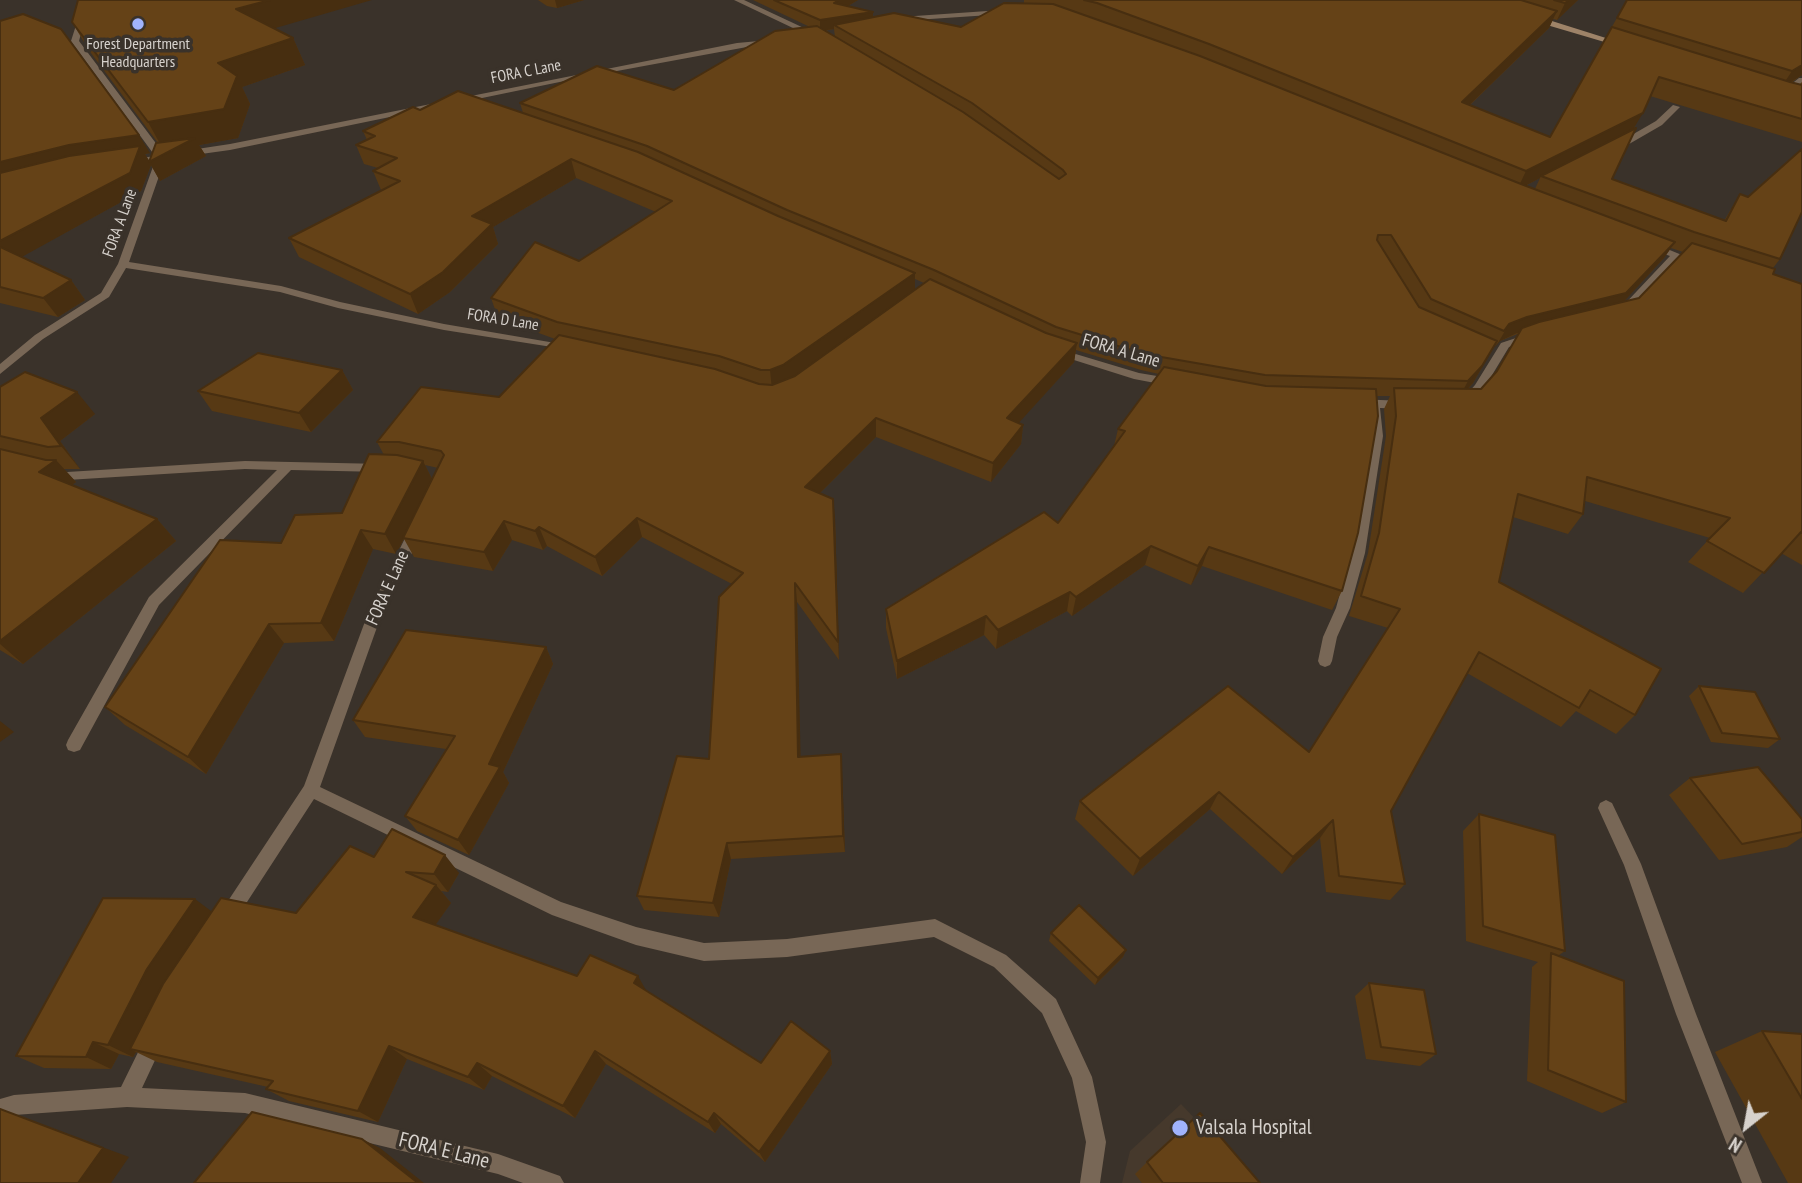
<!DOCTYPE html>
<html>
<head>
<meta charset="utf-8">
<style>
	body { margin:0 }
	#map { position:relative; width:1802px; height:1183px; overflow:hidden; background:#3a322a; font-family:"PT Sans Narrow",sans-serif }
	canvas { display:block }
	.north { position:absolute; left:1711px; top:1092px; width:70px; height:70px; -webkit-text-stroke:5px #3a322a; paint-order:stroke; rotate:211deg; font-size:19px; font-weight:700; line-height:28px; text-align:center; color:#d7d2cd }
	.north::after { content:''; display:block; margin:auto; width:24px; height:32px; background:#d7d2cd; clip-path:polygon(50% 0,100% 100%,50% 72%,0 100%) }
</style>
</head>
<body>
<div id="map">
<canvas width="1802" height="1183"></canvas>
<div class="north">N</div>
</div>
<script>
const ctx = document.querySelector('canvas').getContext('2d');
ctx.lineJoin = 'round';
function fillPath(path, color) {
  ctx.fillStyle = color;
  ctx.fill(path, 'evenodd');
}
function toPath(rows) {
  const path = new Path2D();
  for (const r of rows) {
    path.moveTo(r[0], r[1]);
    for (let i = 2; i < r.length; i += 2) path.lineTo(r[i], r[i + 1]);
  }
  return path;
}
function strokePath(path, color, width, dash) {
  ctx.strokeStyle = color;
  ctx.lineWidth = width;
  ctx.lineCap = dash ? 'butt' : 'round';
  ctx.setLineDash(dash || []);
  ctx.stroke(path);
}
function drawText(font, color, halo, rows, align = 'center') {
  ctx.font = font + ' "PT Sans Narrow",sans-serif';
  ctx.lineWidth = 7;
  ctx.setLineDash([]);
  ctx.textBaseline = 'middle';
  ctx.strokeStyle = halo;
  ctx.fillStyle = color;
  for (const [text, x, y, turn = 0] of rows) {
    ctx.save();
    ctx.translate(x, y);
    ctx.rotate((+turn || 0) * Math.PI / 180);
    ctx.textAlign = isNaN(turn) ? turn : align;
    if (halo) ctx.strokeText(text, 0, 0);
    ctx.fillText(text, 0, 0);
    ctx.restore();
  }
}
fillPath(toPath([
	[1181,1104,1256,1183,1122,1183,1130,1151]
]), '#46392c');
fillPath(toPath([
	[84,0,90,0,79,41,164,154,230,144,737,43,770,40,774,42,579,78,230,150,165,159,129,262,281,286,340,302,444,324,567,345,573,348,571,350,444,330,338,308,280,292,126,268,109,297,43,339,0,374,0,364,35,335,101,293,118,264,155,161,127,164,127,160,155,156,71,41,84,0],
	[734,0,744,0,821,36,814,38,734,0],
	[1002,10,1005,14,915,20,897,24,893,22,915,16,1002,10],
	[1799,78,1802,78,1802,84,1786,97,1780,97,1780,93,1799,78],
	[1673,105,1680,107,1662,125,1617,151,1611,151,1611,147,1656,121,1673,105],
	[1647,244,1655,244,1699,262,1694,265,1678,260,1628,313,1620,313,1620,309,1670,256,1647,248,1647,244],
	[1531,333,1535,334,1535,338,1509,347,1483,390,1469,406,1461,406,1459,403,1475,385,1501,343,1531,333],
	[1059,349,1139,373,1175,379,1177,382,1171,386,1134,379,1055,354,1053,352,1059,349],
	[1357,399,1404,401,1410,405,1404,409,1380,408,1383,436,1365,553,1350,608,1337,637,1332,661,1330,665,1325,667,1320,665,1318,661,1323,637,1336,608,1351,553,1371,436,1370,407,1353,406,1353,400,1357,399],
	[245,461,383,464,389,468,383,472,291,470,159,605,80,750,74,752,68,750,66,745,68,740,149,597,277,470,245,469,67,480,50,476,48,473,50,470,67,472,245,461],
	[416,525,423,530,381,616,320,787,561,902,636,927,704,943,787,939,935,919,1006,955,1056,999,1092,1077,1106,1142,1100,1183,1080,1183,1086,1142,1072,1078,1042,1013,994,967,934,937,787,957,704,961,636,945,552,915,314,799,234,922,228,925,222,922,219,916,222,910,304,786,367,616,409,530,416,525],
	[1606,800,1612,803,1641,864,1696,1014,1762,1183,1742,1183,1676,1014,1624,865,1598,808,1600,803,1606,800],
	[154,1031,161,1034,164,1041,142,1088,245,1093,498,1154,560,1176,564,1183,523,1183,498,1174,245,1113,127,1107,14,1115,0,1119,0,1099,14,1095,121,1087,147,1034,154,1031]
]), '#786756');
fillPath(toPath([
	[1530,16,1536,16,1625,44,1618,46,1530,20,1530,16]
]), '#9e8368');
fillPath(toPath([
	[538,0,584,0,557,8,547,6],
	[753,0,858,0,848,6,873,12,873,17,961,27,1024,3,1024,0,1578,0,1557,20,1553,19,1549,28,1470,105,1550,137,1627,0,1802,75,1791,83,1800,84,1802,82,1802,142,1650,96,1633,130,1612,179,1724,221,1740,194,1780,259,1773,268,1773,274,1802,284,1802,565,1781,553,1743,593,1688,562,1710,538,1585,501,1583,514,1568,534,1513,517,1499,582,1635,715,1616,734,1576,711,1561,727,1467,673,1391,811,1405,884,1390,900,1326,892,1320,838,1282,874,1210,809,1133,876,1075,819,1080,801,1309,752,1388,628,1349,616,1368,553,1386,436,1384,409,1390,396,1376,396,1342,591,1332,610,1202,566,1191,585,1145,565,1072,616,1067,611,996,649,984,635,897,679,886,628,886,609,1058,523,1114,446,1118,429,1159,374,1141,370,1076,350,1074,362,1018,423,1023,425,1021,444,991,482,876,437,820,493,835,518,839,660,797,602,800,757,841,754,845,852,731,859,719,917,644,910,637,896,709,759,732,584,642,537,602,576,547,546,543,550,512,540,493,571,414,557,404,539,396,554,373,549,334,641,284,643,206,774,125,725,105,707,281,543,342,513,384,455,377,442,499,397,555,339,498,318,491,298,579,261,656,212,576,178,493,227,498,244,450,292,418,314,299,257,289,238,381,190,373,171,378,168,364,164,356,145,367,140,363,131,420,110,523,113,520,103,674,90,810,27],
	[834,29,835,37,824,31],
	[1540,178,1535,189,1525,186],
	[1671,248,1683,252,1639,298,1623,302,1664,258],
	[915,279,924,283,915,290],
	[1520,333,1497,371,1481,389,1468,389,1473,383,1494,347,1500,341],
	[425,465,438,468,432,479],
	[0,21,150,153,145,154,149,161,158,143,88,49,72,22,274,28,293,38,305,65,242,87,250,104,238,138,199,145,206,156,160,181,151,165,141,191,21,257,71,280,85,300,58,317,0,303],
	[342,370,353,390,311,432,212,411,198,391],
	[0,387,95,414,60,441,80,469,64,469,76,482,72,485,157,519,176,541,23,664,0,650],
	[546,647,553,664,503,772,509,783,469,855,417,831,405,816,446,749,365,737,353,720],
	[1699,686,1780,739,1768,748,1711,742,1689,696],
	[1690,778,1802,819,1802,837,1787,847,1719,860,1669,795],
	[1479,814,1565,951,1559,955,1626,1102,1602,1113,1527,1081,1532,967,1538,962,1466,941,1463,831],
	[374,857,459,873,448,892,441,891,451,903,435,925,577,976,646,991,761,1063,830,1051,832,1064,765,1162,721,1124,715,1133,606,1064,575,1118,492,1076,484,1090,407,1059,378,1122,289,1101,266,1089,268,1087,157,1062,136,1052,133,1057,119,1054,111,1069,44,1068,16,1056,211,912,296,913],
	[1051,933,1126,950,1123,957,1095,985,1049,941],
	[1369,983,1436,1054,1420,1066,1366,1059,1355,996],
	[1762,1031,1802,1034,1802,1183,1788,1183,1715,1052],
	[1147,1162,1260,1183,1142,1183,1135,1174]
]), '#573914');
fillPath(toPath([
	[270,0,372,0,248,36,236,9],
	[555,0,584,0,557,8],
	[839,0,858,0,834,14,834,3],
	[1569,0,1578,0,1557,20,1565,3],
	[1557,11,1549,28,1454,120,1462,102],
	[873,12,873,23,834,25,834,29,820,31,820,20],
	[293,38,305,65,242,87,250,104,238,138,199,145,206,156,160,181,151,165,141,191,9,264,0,252,0,162,69,145,139,135,150,153,145,154,150,162,164,151,148,122,218,63],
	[1802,65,1802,75,1780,89,1792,71],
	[1643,113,1632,131,1541,176,1540,178,1517,190,1526,171],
	[571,159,576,178,493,227,498,244,450,292,418,314,410,294,472,216],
	[1675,242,1664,258,1616,310,1517,333,1500,341,1495,348,1509,324],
	[915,273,915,293,786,385,772,390,770,370],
	[71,280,85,300,58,317,43,298],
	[1497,341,1473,383,1459,398,1468,381],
	[1077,343,1074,362,1005,438,1007,418],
	[342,370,353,390,311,432,299,413],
	[77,392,95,414,60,441,80,469,61,446,41,418],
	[876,418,876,437,807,506,805,487],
	[1023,425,1021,444,991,482,993,463],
	[56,460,76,482,59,495,39,472],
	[423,461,433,481,396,554,385,534],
	[833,499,835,518,839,660,838,642],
	[637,518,642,537,602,576,595,557],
	[157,519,176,541,23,664,0,644,0,641],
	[504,521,512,540,493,571,484,552],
	[539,527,547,546,543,550,535,531],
	[361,530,373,549,334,641,321,623],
	[1151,546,1145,565,1072,616,1076,597],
	[1209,547,1202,566,1191,585,1198,566],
	[795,583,797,602,801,773,798,757],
	[1070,592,1067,611,996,649,998,630],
	[986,616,984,635,897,679,897,661],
	[269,624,284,643,206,774,188,757],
	[546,647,553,664,503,772,509,783,469,855,458,840,489,764],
	[0,721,14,732,0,742],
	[841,754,842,771,845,852,843,836],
	[1219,792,1210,809,1133,876,1140,859],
	[1333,820,1320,838,1282,874,1293,857],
	[727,843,731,859,719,917,713,903],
	[445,855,459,873,448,892,434,874],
	[436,885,451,903,429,934,413,917],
	[195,899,215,914,130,1049,136,1052,133,1057,108,1045,147,969],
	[1126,950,1123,957,1095,985,1098,978],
	[638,976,647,992,634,983],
	[93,1042,119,1054,111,1069,86,1057],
	[389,1046,407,1059,378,1122,358,1111],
	[595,1051,606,1064,575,1118,563,1106],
	[830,1051,832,1064,765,1162,759,1152],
	[477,1063,492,1076,484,1090,468,1077],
	[0,1109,24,1118,129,1157,111,1183,78,1183],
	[714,1113,721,1124,715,1133,708,1122],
	[362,1139,380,1148,424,1183,418,1183]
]), '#472e10');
const building = toPath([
	[78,0,270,0,236,9,293,38,218,63,237,76,224,109,148,122,72,22,78,0],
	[774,0,839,0,834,3,873,12,820,20,774,0],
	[1084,0,1521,0,1557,11,1462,102,1550,137,1612,27,1790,82,1802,85,1802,119,1659,77,1643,113,1526,171,1209,44,1097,3,1084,0],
	[1554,0,1569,0,1565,3,1554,0],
	[1627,0,1802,0,1802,65,1792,71,1617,18,1627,0],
	[1004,3,1053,4,1200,56,1521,184,1675,242,1626,293,1527,317,1509,324,1504,331,1431,299,1391,235,1378,235,1377,240,1419,307,1497,341,1482,366,1468,381,1265,375,1144,354,1056,327,934,270,787,210,647,146,520,103,597,66,674,90,775,31,817,26,963,112,1059,179,1066,174,1063,170,972,103,834,25,894,13,961,27,1004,3],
	[23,14,61,29,139,135,69,145,0,162,0,21,23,14],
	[458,91,638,152,778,216,915,273,783,365,770,370,761,370,719,356,557,322,491,298,535,242,579,261,672,201,571,159,472,216,492,224,443,272,410,294,289,238,400,181,373,171,397,158,356,145,375,136,363,131,413,107,420,110,458,91],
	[1636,128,1612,179,1726,221,1740,194,1748,197,1802,149,1802,212,1780,259,1694,232,1541,176,1636,128],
	[195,138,149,162,156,143,195,138],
	[140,146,130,173,0,241,0,173,69,156,140,146],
	[1692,243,1775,269,1773,274,1802,284,1802,533,1801,532,1764,573,1707,541,1730,518,1587,477,1583,514,1518,494,1499,582,1661,669,1635,715,1590,690,1579,708,1479,652,1391,811,1405,884,1339,876,1333,820,1293,857,1219,792,1140,859,1080,801,1228,686,1309,752,1400,609,1361,596,1379,533,1396,416,1394,388,1481,389,1497,371,1522,328,1539,322,1639,298,1692,243],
	[0,247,71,280,43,298,0,287,0,247],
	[930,279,1046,333,1077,343,1007,418,1023,425,993,463,876,418,805,487,833,499,838,642,795,583,798,757,841,754,843,836,727,843,713,903,637,896,677,756,709,759,719,597,743,573,637,518,595,557,539,527,535,531,504,521,484,552,403,538,444,455,441,451,399,442,377,442,421,387,499,397,559,335,715,369,759,384,772,385,795,376,930,279],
	[258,353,342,370,299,413,198,391,258,353],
	[1164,367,1266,386,1376,389,1378,416,1358,533,1342,591,1209,547,1198,566,1151,546,1076,597,1070,592,998,630,986,616,897,661,886,609,1044,512,1058,523,1125,431,1118,429,1164,367],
	[25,372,77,392,41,418,61,446,48,447,0,436,0,387,25,372],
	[0,449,46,460,56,460,39,472,157,519,0,641,0,449],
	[369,454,397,455,423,461,385,534,361,530,321,623,269,624,188,757,105,707,220,540,281,543,295,515,342,513,369,454],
	[406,630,546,647,489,764,500,767,458,840,405,816,455,736,353,720,406,630],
	[1699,686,1755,692,1780,739,1722,733,1699,686],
	[1758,767,1802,819,1802,832,1742,844,1690,778,1758,767],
	[1479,814,1555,835,1565,951,1483,926,1479,814],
	[392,829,445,855,434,874,406,872,436,885,413,917,577,976,590,955,638,976,634,983,761,1063,791,1021,830,1051,759,1152,714,1113,708,1122,595,1051,563,1106,477,1063,468,1077,389,1046,358,1111,266,1089,273,1081,130,1049,163,984,221,898,296,913,350,846,374,857,392,829],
	[103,898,195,899,147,969,108,1045,93,1042,86,1057,16,1056,103,898],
	[1079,905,1126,950,1098,978,1051,933,1079,905],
	[1551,953,1624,981,1626,1102,1548,1070,1551,953],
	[1369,983,1424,990,1436,1054,1381,1047,1369,983],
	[1762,1031,1802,1034,1802,1099,1762,1031],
	[0,1109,103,1148,78,1183,0,1183,0,1109],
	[252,1112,362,1139,418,1183,194,1183,252,1112],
	[1200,1113,1260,1183,1163,1183,1147,1162,1200,1113]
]);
fillPath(building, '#654217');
strokePath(building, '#472e10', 2);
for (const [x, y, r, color] of [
	[138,24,7,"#a0b3fd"],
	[1180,1128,9,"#a0b3fd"]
]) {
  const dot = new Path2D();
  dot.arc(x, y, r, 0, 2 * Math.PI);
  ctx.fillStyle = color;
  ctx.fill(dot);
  strokePath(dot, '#3a322a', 2.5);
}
drawText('16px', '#d7d2cd', '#3a322a', [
	["Forest Department",138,44],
	["Headquarters",138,62]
]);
drawText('16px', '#d7d2cd', '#3a322a', [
	["FORA C Lane",526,72,-11],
	["FORA A Lane",120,223,-70],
	["FORA D Lane",503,320,9]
]);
drawText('18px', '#d7d2cd', '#3a322a', [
	["FORA A Lane",1121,351,16],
	["FORA E Lane",388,588,-66]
]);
drawText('21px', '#d7d2cd', '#3a322a', [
	["Valsala Hospital",1196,1128]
], 'left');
drawText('21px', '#d7d2cd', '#3a322a', [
	["FORA E Lane",444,1151,14]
]);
</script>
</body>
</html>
